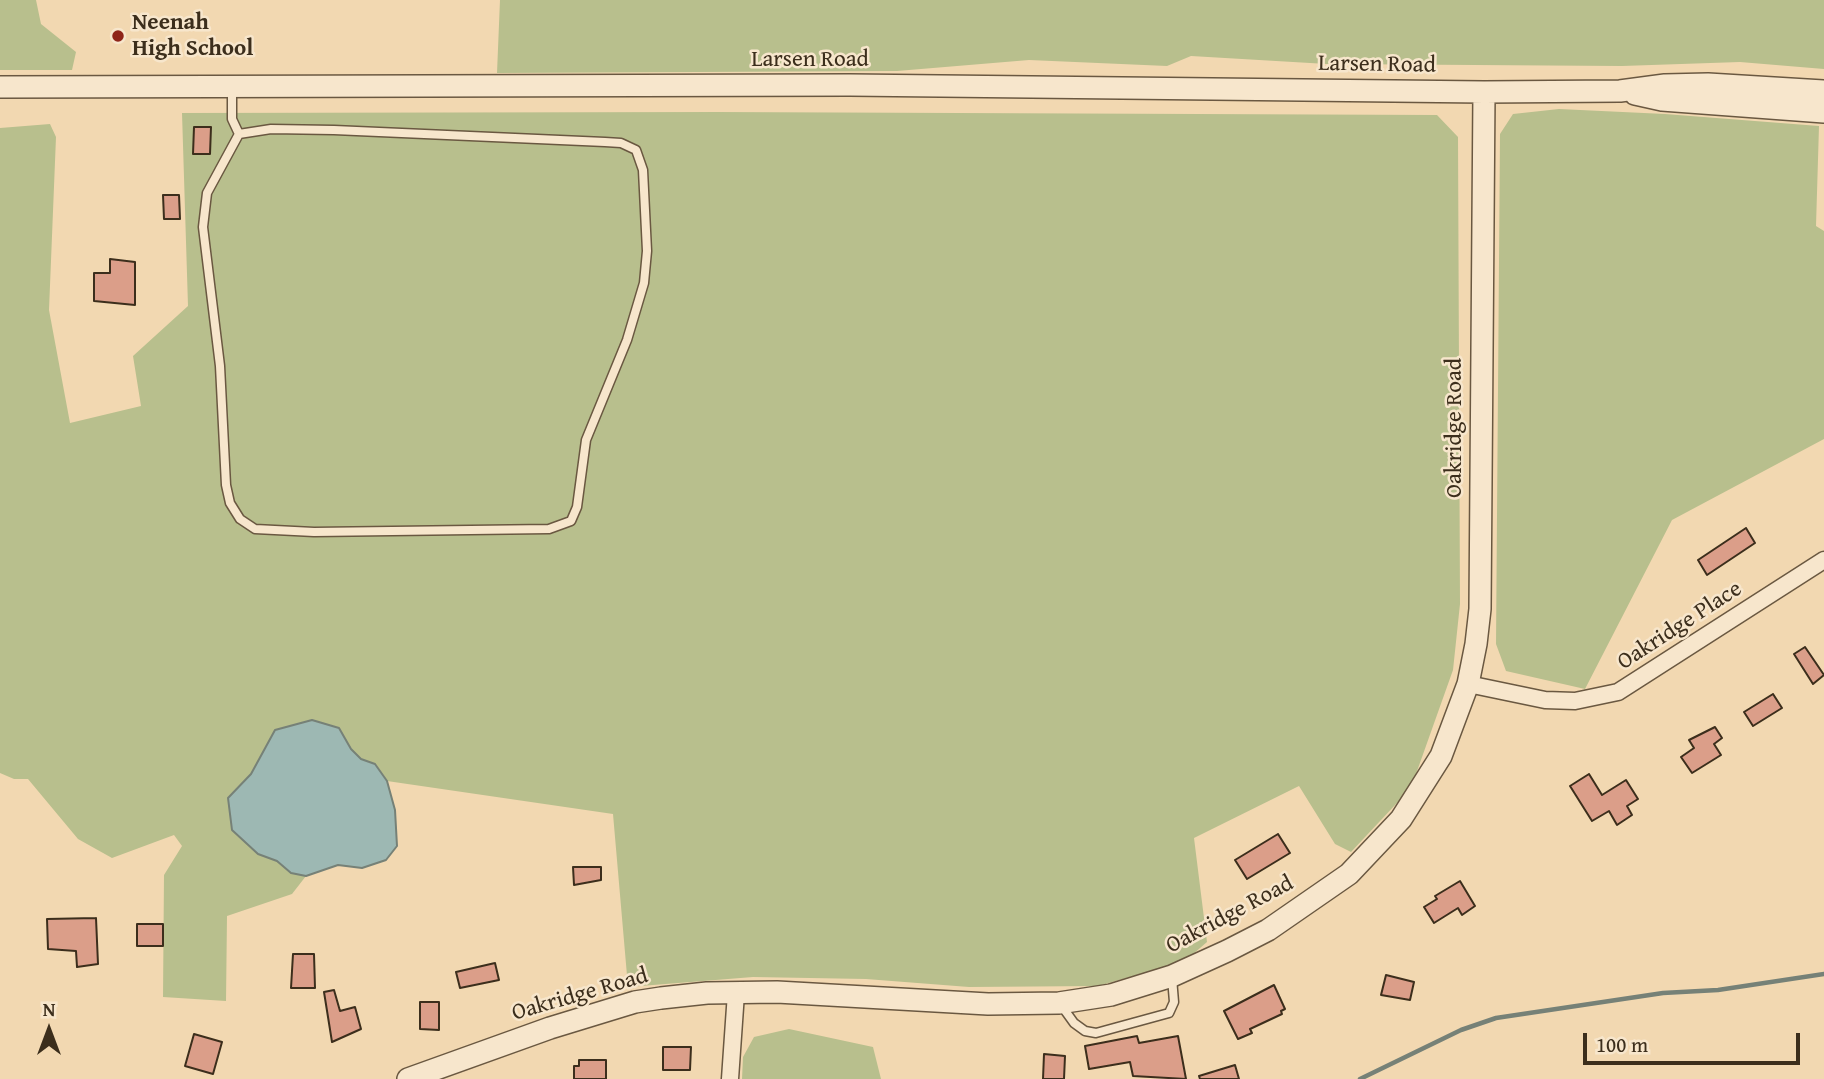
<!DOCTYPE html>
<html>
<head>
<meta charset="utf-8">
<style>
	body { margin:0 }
	#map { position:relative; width:1824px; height:1079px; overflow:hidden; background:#f2d8b1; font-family:"Gentium Book Plus",serif }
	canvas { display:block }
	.north { position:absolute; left:14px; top:995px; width:70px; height:70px; -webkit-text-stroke:5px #f7e6cc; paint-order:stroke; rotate:0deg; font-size:19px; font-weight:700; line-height:28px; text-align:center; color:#3c2e1c }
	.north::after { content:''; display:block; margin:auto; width:24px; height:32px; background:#3c2e1c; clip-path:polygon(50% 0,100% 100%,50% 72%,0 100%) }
	.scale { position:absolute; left:1583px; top:1033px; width:217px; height:32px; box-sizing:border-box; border:4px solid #3c2e1c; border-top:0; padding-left:9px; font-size:21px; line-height:24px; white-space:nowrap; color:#3c2e1c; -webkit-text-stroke:5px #f7e6cc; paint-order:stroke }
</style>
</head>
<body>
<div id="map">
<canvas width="1824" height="1079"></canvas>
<div class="north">N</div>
<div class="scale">100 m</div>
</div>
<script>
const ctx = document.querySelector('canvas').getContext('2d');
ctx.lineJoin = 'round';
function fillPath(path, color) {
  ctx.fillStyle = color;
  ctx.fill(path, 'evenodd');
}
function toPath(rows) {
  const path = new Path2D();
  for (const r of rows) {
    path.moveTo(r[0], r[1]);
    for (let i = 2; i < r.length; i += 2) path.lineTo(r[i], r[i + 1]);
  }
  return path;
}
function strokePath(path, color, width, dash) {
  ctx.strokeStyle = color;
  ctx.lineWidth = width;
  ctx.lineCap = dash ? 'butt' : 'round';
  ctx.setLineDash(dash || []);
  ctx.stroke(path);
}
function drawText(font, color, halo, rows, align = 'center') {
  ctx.font = font + ' "Gentium Book Plus",serif';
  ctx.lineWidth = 5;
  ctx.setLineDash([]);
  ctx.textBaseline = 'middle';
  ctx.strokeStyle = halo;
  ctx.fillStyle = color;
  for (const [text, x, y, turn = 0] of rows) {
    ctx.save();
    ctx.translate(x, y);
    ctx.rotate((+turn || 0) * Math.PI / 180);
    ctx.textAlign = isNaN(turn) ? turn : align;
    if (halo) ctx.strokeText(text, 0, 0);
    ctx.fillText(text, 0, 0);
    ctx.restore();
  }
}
fillPath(toPath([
	[0,0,36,0,41,24,76,52,72,70,0,70],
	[500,0,1824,0,1824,69,1740,62,1622,66,1327,64,1191,56,1167,66,1029,60,897,71,497,73],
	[1559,109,1665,114,1819,126,1816,226,1824,231,1824,439,1672,520,1585,689,1506,671,1496,644,1500,134,1513,114],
	[716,112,1437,115,1458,137,1460,604,1453,670,1411,788,1351,852,1335,844,1299,786,1194,838,1207,942,1185,961,1098,986,969,987,866,979,753,977,628,987,613,814,387,781,375,764,361,759,351,749,339,728,275,730,251,774,228,798,258,854,277,861,291,873,306,876,292,894,227,916,226,1001,163,997,164,875,182,846,174,835,112,858,78,839,28,779,14,779,0,773,0,128,50,124,56,137,49,310,70,423,141,406,133,356,188,306,182,113],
	[789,1029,873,1047,881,1079,742,1079,743,1057,754,1037]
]), '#b8bf8d');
const water = toPath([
	[312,720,339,728,351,749,361,759,375,764,387,781,395,810,397,846,386,860,362,868,338,865,306,876,291,873,277,861,258,854,232,830,228,798,251,774,275,730,312,720]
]);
fillPath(water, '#9db8b3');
strokePath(water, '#768177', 2);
strokePath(toPath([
	[1360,1079,1461,1030,1496,1018,1663,993,1718,990,1824,974]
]), '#768177', 4.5);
const building = toPath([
	[194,127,211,127,210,154,193,154,194,127],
	[163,195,179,195,180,219,164,219,163,195],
	[110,259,135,262,135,305,94,301,94,273,110,273,110,259],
	[1746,528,1755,543,1707,575,1698,560,1746,528],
	[1805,647,1824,675,1813,684,1794,654,1805,647],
	[1773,694,1782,708,1753,726,1744,712,1773,694],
	[1715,727,1722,738,1714,744,1721,755,1692,773,1681,757,1694,748,1689,740,1715,727],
	[1589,774,1602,795,1626,780,1638,799,1627,806,1632,815,1617,825,1609,811,1592,821,1570,786,1589,774],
	[1278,834,1290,853,1247,879,1235,860,1278,834],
	[573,867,601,867,601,880,574,885,573,867],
	[1460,881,1475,906,1462,915,1458,908,1434,923,1424,907,1437,899,1435,896,1460,881],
	[96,918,98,964,77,967,76,951,48,949,47,919,96,918],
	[137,924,163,924,163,946,137,946,137,924],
	[293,954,314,954,315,988,291,988,293,954],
	[495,963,499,980,460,988,456,972,495,963],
	[1386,975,1414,982,1410,1000,1381,995,1386,975],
	[1274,985,1285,1009,1281,1011,1282,1014,1250,1029,1252,1033,1238,1039,1224,1011,1274,985],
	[334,990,340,1011,355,1007,361,1029,332,1042,324,992,334,990],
	[420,1002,439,1002,439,1030,420,1029,420,1002],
	[194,1034,222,1042,213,1074,185,1066,194,1034],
	[1137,1036,1139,1043,1178,1036,1186,1079,1133,1076,1130,1062,1089,1069,1085,1046,1137,1036],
	[663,1047,691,1047,690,1070,663,1070,663,1047],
	[1044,1054,1065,1056,1064,1079,1043,1079,1044,1054],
	[579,1060,606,1060,606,1079,574,1079,574,1066,579,1066,579,1060],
	[1235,1065,1239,1079,1200,1079,1199,1076,1235,1065]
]);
fillPath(building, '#db9e89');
strokePath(building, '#3c2e1c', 2);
const service = toPath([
	[232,87,232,119,239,134,271,129,334,130,605,142,621,143,636,150,643,170,647,251,644,283,627,340,586,440,577,507,571,521,549,529,314,532,255,529,240,519,230,503,226,485,220,366,203,227,207,193,239,134],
	[1061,1005,1074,1023,1085,1031,1096,1033,1169,1013,1174,1002,1172,978]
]);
const minor = toPath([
	[1468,684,1545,700,1575,701,1618,692,1824,560],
	[730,1079,736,993]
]);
const tertiary = toPath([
	[0,87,850,85,1484,92,1620,91,1665,85,1708,84,1824,91],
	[1635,94,1662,100,1824,112],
	[408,1079,550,1028,635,1002,661,998,707,993,777,992,988,1004,1059,1003,1111,995,1172,976,1227,951,1268,930,1349,874,1401,819,1441,756,1468,684,1476,644,1480,609,1484,92]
]);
strokePath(service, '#6a5841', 11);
strokePath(minor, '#6a5841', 19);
strokePath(tertiary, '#6a5841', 24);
strokePath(service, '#f7e6cc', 8);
strokePath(minor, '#f7e6cc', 16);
strokePath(tertiary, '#f7e6cc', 21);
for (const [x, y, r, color] of [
	[118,36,7,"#8f2418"]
]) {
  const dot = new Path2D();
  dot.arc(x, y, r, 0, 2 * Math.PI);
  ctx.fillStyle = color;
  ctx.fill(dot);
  strokePath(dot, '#f7e6cc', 2.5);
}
drawText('bold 23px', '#3c2e1c', '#f7e6cc', [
	["Neenah",132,23],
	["High School",132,49]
], 'left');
drawText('23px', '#3c2e1c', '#f7e6cc', [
	["Larsen Road",810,60],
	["Larsen Road",1377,65,1],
	["Oakridge Road",1455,428,-90],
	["Oakridge Place",1680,626,-33],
	["Oakridge Road",1230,915,-28],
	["Oakridge Road",580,995,-16]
]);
</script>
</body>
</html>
